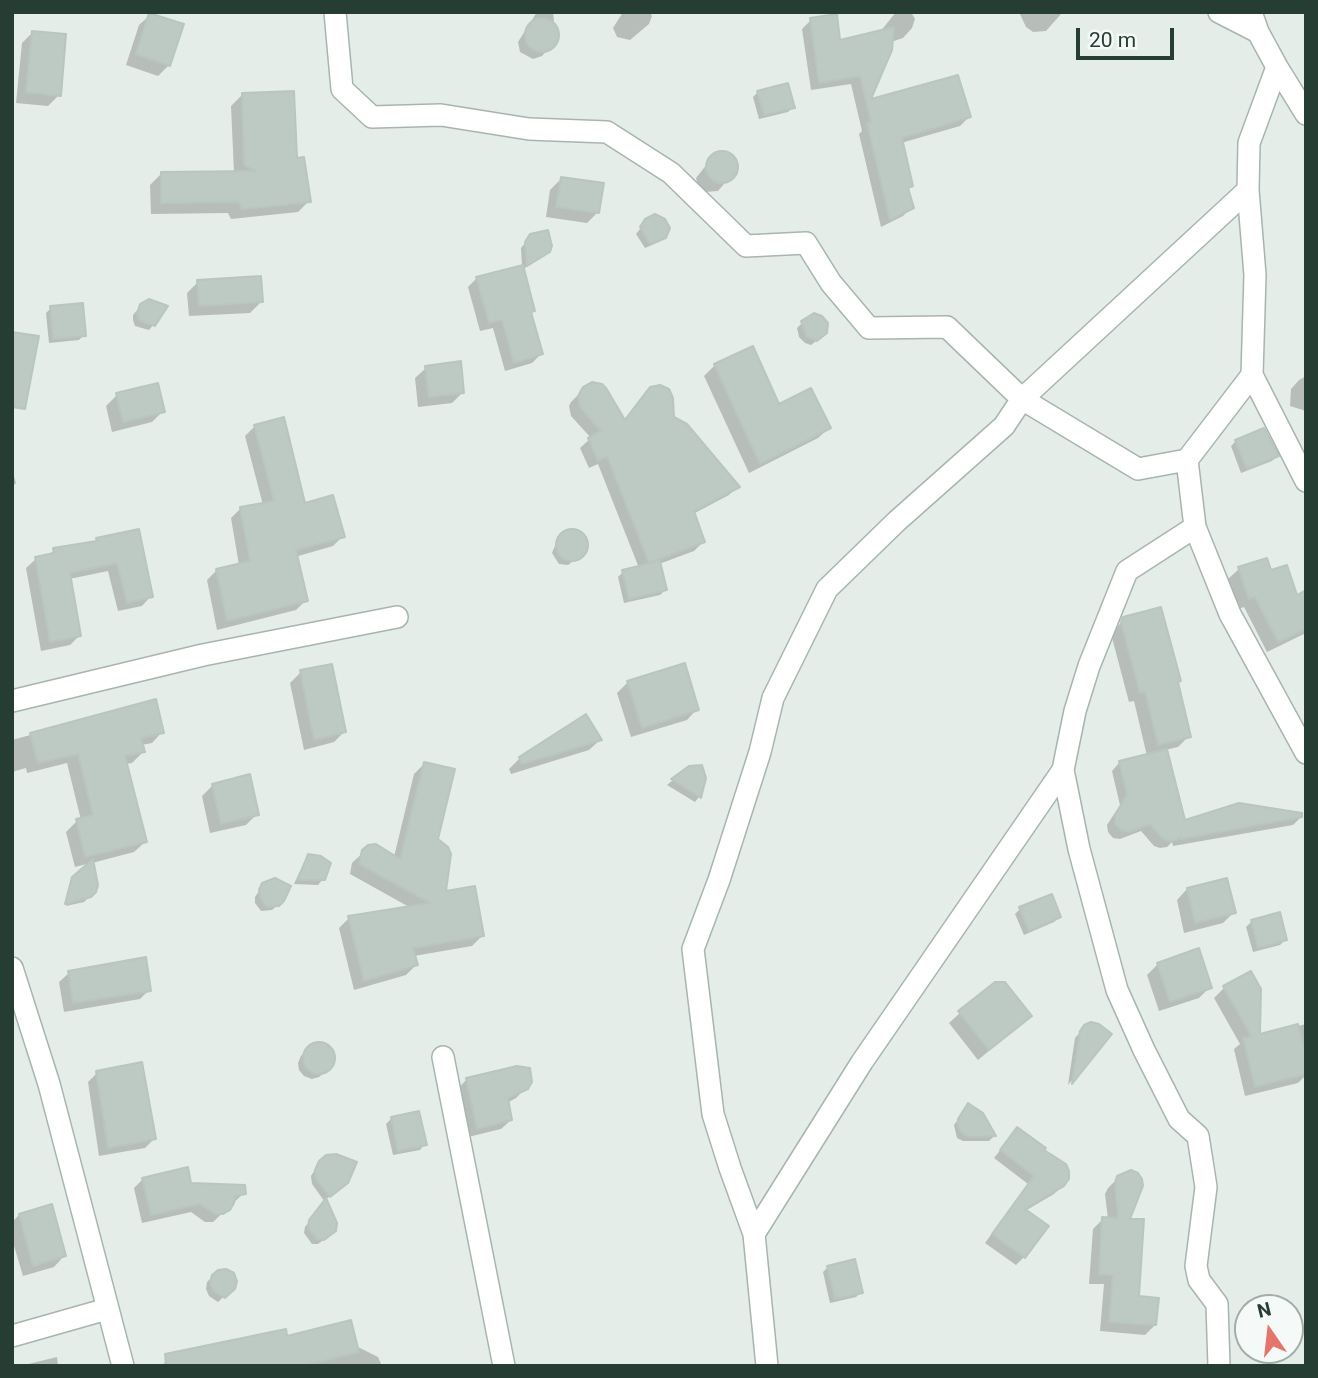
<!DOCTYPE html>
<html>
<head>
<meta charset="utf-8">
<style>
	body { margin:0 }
	#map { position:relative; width:1318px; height:1378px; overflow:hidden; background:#e5ede8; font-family:Roboto,sans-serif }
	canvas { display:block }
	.frame { position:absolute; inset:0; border:14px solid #263d33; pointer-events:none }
	.north { position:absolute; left:1234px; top:1294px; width:70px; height:70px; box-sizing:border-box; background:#f5f9f7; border:2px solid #a2aea9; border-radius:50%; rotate:346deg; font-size:19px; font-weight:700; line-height:28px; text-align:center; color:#263d33 }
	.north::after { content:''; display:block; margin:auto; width:24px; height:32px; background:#e4756b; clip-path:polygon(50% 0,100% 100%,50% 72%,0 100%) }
	.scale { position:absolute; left:1076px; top:28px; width:98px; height:32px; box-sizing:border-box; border:4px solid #263d33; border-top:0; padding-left:9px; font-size:21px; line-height:24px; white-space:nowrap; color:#263d33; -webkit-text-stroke:5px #f5f9f7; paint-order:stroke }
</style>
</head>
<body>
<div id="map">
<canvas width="1318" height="1378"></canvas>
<div class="frame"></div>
<div class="north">N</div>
<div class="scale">20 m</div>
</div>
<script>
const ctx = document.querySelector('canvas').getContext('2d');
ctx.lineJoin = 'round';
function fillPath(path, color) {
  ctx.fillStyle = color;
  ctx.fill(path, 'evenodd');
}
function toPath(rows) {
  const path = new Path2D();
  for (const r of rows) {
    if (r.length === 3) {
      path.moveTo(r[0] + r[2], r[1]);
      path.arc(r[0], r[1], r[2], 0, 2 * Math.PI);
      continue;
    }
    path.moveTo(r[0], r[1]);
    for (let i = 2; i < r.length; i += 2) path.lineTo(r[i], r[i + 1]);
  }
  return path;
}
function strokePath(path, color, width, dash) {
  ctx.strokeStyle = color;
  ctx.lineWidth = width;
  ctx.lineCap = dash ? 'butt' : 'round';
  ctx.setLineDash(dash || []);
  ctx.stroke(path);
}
fillPath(toPath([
	[537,12,553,12,556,40,542,56,533,59,520,52,518,42],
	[623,12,650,12,652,16,649,24,630,40,617,37,613,28],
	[896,12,911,12,915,19,912,28,903,38,891,42,868,102,969,117,960,126,901,143,911,186,907,190,912,207,903,216,881,227,859,134,862,131,851,84,811,90,802,29,811,20,839,42,880,32],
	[1019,12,1060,12,1061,14,1046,31,1033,32,1026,27],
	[150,15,169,65,158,76,126,65,139,25],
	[33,32,59,95,48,106,16,103,22,43],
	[758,92,793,107,788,112,759,119,753,97],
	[242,95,295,160,309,201,298,212,231,219,228,213,151,214,150,185,161,174,234,173,231,106],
	[724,153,732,157,735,171,718,191,705,192,698,186,696,178,715,154],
	[561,179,598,212,587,223,546,217,550,190],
	[644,224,665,237,659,242,645,248,636,234],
	[531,236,545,254,522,270,533,310,530,314,541,354,532,363,505,371,493,328,480,331,468,287,477,278,522,266,521,248],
	[198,282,261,302,250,313,189,316,187,293],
	[144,302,154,324,149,330,135,326,133,320,133,315],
	[51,308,84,335,79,340,49,343,46,313],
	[803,322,820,338,811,345,805,343,799,337,797,328],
	[715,365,778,406,829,428,818,438,749,473,704,376],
	[426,368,463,392,452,403,418,407,415,378],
	[1306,376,1306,411,1290,406,1291,389,1299,380],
	[587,386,623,421,646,391,660,387,672,418,737,487,729,495,693,514,703,542,694,551,659,564,665,590,660,595,624,603,618,577,623,572,639,568,598,464,589,468,580,448,591,438,571,416,569,406,571,402],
	[117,395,163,411,152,422,112,432,106,406],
	[255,426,304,505,343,536,333,546,295,557,306,600,296,610,217,630,207,580,217,570,239,565,231,518,241,508,263,505,245,436],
	[1236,441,1277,456,1272,461,1241,473,1231,446],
	[12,470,16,483,12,487],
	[571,531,580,534,585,542,586,551,568,565,559,564,552,553,557,541],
	[97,540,151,596,142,606,118,611,108,571,69,579,79,636,70,645,41,651,26,568,36,559,48,556,54,550,94,543],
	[1239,569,1270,572,1295,597,1306,592,1306,633,1267,652,1244,607,1238,609,1228,579],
	[1124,619,1177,683,1189,736,1178,747,1165,750,1183,823,1301,817,1293,825,1173,846,1172,842,1167,847,1160,848,1154,846,1141,831,1120,839,1113,838,1108,832,1107,825,1120,805,1112,771,1119,763,1147,756,1134,701,1129,702,1111,634],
	[301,672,345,731,334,742,304,750,290,683],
	[628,682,697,709,687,720,631,737,617,693],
	[155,701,162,732,152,743,141,745,143,752,132,763,125,764,145,842,134,852,92,863,95,891,84,902,66,906,74,878,91,863,75,867,66,832,77,821,81,820,67,763,27,773,26,768,12,772,12,740],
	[600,740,589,750,511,774,509,769,520,758],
	[424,764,444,894,482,936,472,946,414,956,416,965,406,975,354,990,339,928,349,918,411,908,350,874,352,863,369,847,394,857,414,774],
	[689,767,699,797,695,802,667,785],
	[213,785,257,814,246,825,210,833,202,796],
	[309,856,323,879,318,885,294,884,304,862],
	[263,885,283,900,272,910,261,911,255,903,255,897],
	[1187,889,1234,912,1223,923,1184,933,1177,900],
	[1020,909,1059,917,1054,922,1024,935,1015,914],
	[1279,914,1285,940,1280,945,1253,952,1246,927,1251,922],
	[1158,964,1210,987,1199,998,1159,1011,1147,975],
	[69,973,149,990,140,999,64,1012,59,982],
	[1224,988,1258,1036,1306,1024,1306,1075,1298,1083,1245,1096,1234,1049,1240,1044,1214,998],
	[960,1013,1019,1026,978,1060,949,1023],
	[1085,1027,1110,1034,1068,1085,1075,1038],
	[320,1044,327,1046,332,1052,333,1059,331,1066,325,1072,319,1077,312,1079,304,1076,299,1070,298,1063,301,1056,306,1050,313,1045],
	[97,1073,154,1139,145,1148,99,1156,88,1082],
	[466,1080,526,1088,516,1098,507,1103,511,1120,501,1129,468,1137,457,1090],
	[968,1105,982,1114,994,1136,989,1141,963,1141,957,1138,954,1125],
	[391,1119,425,1144,420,1150,393,1155,386,1124],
	[1017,1129,1042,1150,1063,1185,1054,1194,1025,1211,1024,1257,1016,1265,985,1243,1028,1184,994,1158],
	[320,1162,340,1188,325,1200,335,1224,329,1236,318,1244,312,1244,304,1233,305,1227,325,1202,312,1184,311,1176],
	[1119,1177,1127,1220,1137,1298,1155,1325,1145,1335,1100,1331,1104,1284,1089,1284,1093,1229,1103,1219,1108,1219,1105,1194,1108,1188],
	[143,1179,190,1185,244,1193,213,1222,205,1222,191,1212,142,1223,134,1188],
	[19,1215,64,1256,54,1267,23,1276,12,1239,12,1222],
	[828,1267,861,1292,856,1297,830,1303,823,1272],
	[213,1276,233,1288,218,1302,209,1296,206,1289,207,1282],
	[286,1338,356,1346,378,1357,382,1366,336,1366,335,1364,327,1366,164,1366,164,1363,173,1354],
	[57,1357,58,1366,20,1366]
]), '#0003');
const building = toPath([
	[149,13,184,24,170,66,136,54,149,13],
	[837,14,840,40,894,27,892,50,871,99,958,75,971,117,902,138,913,186,908,188,914,208,890,220,867,123,871,122,860,76,819,83,810,18,837,14],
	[542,35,17],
	[32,31,66,34,61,96,26,92,32,31],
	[788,83,795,108,764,115,757,91,788,83],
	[294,91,297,158,304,157,311,202,242,209,239,202,161,203,161,172,255,171,244,165,242,93,294,91],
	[722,167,16],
	[561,177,604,183,599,213,556,207,561,177],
	[655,214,665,219,670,228,666,238,650,244,640,227,645,219,655,214],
	[548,230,552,246,550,252,527,266,525,242,530,234,548,230],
	[523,265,535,311,531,312,543,354,514,363,502,320,489,323,476,277,523,265],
	[261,276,263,302,199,306,197,280,261,276],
	[149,299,168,306,155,326,140,321,137,314,140,304,149,299],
	[83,303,86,336,53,339,50,306,83,303],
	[814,313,822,316,828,323,827,333,817,341,806,336,801,321,814,313],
	[12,332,39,336,25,409,12,407,12,332],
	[753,346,779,404,811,388,831,428,760,464,714,364,753,346],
	[461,361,464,393,429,397,425,366,461,361],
	[592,382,602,384,606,388,625,420,650,387,660,385,669,389,673,398,674,417,687,424,740,487,694,511,705,542,649,563,607,456,598,461,588,438,601,431,580,407,578,396,583,387,592,382],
	[158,383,165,412,123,422,116,393,158,383],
	[284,417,305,503,333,495,345,537,296,550,308,601,227,621,216,569,250,561,240,507,274,501,254,425,284,417],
	[1264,428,1279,456,1247,469,1235,440,1264,428],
	[139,529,153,597,127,603,117,563,70,573,81,636,50,642,35,557,54,553,53,548,97,541,96,538,139,529],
	[572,545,16],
	[1267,558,1271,570,1287,565,1297,595,1306,590,1306,629,1278,642,1255,597,1249,599,1238,567,1267,558],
	[660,561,667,590,629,599,622,570,660,561],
	[1161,607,1181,681,1178,682,1191,737,1158,745,1145,691,1140,693,1121,622,1123,617,1161,607],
	[685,663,699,710,642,728,627,681,685,663],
	[332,664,346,732,314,740,300,670,332,664],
	[156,699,164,733,141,738,145,752,125,756,147,842,85,857,76,819,93,815,78,754,38,763,30,733,156,699],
	[586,714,602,740,522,764,519,757,586,714],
	[1167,749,1185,820,1239,803,1302,813,1302,817,1181,839,1180,836,1176,840,1169,841,1162,838,1150,824,1129,832,1121,830,1115,824,1115,815,1127,795,1119,761,1167,749],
	[424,762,455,769,438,839,448,847,451,854,446,891,475,886,484,936,413,948,418,965,364,981,348,916,430,903,359,864,362,850,368,845,376,844,400,859,424,762],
	[702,765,706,778,701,798,671,779,689,766,702,765],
	[250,774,259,815,221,824,212,784,250,774],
	[308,854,321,856,331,863,325,880,298,880,308,854],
	[93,859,98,885,96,892,91,897,65,904,72,877,93,859],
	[275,878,291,886,284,901,279,906,266,907,260,897,259,890,262,883,275,878],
	[1227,878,1236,913,1195,923,1187,888,1227,878],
	[1052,894,1061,917,1029,931,1019,907,1052,894],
	[1280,912,1287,940,1258,948,1251,920,1280,912],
	[1199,948,1212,988,1170,1002,1157,963,1199,948],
	[146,957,151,991,73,1003,68,971,146,957],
	[1251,971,1261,989,1260,1034,1298,1024,1306,1055,1306,1074,1255,1087,1243,1038,1251,1036,1223,986,1251,971],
	[995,982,1005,982,1032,1016,989,1050,958,1011,995,982],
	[1091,1022,1099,1024,1112,1034,1072,1084,1080,1031,1084,1025,1091,1022],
	[319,1058,16],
	[142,1062,156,1139,108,1148,96,1071,142,1062],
	[517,1066,530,1068,532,1082,528,1089,508,1098,512,1120,477,1129,466,1078,517,1066],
	[968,1103,983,1113,996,1136,969,1137,962,1133,958,1127,958,1119,968,1103],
	[419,1111,427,1145,398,1151,391,1117,419,1111],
	[1017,1127,1046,1148,1044,1150,1066,1164,1069,1171,1069,1179,1064,1186,1025,1209,1049,1226,1025,1258,992,1234,1034,1176,1000,1150,1017,1127],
	[336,1154,357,1162,348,1183,330,1197,316,1179,315,1170,319,1161,326,1155,336,1154],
	[188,1167,191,1183,245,1185,246,1194,235,1196,234,1203,230,1210,223,1214,215,1214,200,1204,151,1215,142,1178,188,1167],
	[1131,1170,1138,1173,1142,1179,1143,1186,1130,1219,1144,1219,1139,1296,1159,1298,1156,1325,1109,1322,1113,1275,1099,1274,1102,1217,1118,1218,1115,1183,1117,1176,1131,1170],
	[326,1198,337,1223,336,1231,324,1240,317,1239,308,1228,309,1220,326,1198],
	[52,1204,66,1256,33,1266,19,1214,52,1204],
	[855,1259,863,1293,835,1299,827,1266,855,1259],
	[226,1269,234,1273,237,1281,235,1289,225,1298,213,1291,210,1283,212,1275,218,1270,226,1269],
	[351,1320,359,1352,303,1366,166,1366,165,1354,286,1329,287,1336,351,1320]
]);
fillPath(building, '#bdcac3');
strokePath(building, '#b8c6be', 2);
const street = toPath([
	[335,12,342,89,372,117,441,115,529,129,607,132,671,173,746,246,806,243,831,283,869,328,947,327,1022,399,1138,469,1187,460],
	[1219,12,1258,32],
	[1251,12,1258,32,1277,67,1249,143,1248,190,1255,275,1252,375,1187,460,1195,527,1230,614,1306,753],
	[1277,67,1306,114],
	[1252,375,1306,481],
	[12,701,203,655,397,617],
	[1063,770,1079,849,1117,990,1144,1050,1179,1119,1198,1136,1206,1187,1196,1266,1199,1280,1217,1304,1219,1366],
	[12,968,49,1084,123,1366],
	[443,1057,504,1366],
	[754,1234,862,1062,1063,770,1075,711,1089,666,1127,571,1195,527],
	[12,1336,107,1309],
	[767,1366,754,1234,730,1168,713,1114,693,949,719,880,760,752,773,698,827,589,897,521,1004,426,1022,399,1248,190]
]);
strokePath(street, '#a8b5ae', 24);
strokePath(street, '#fff', 21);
</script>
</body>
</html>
